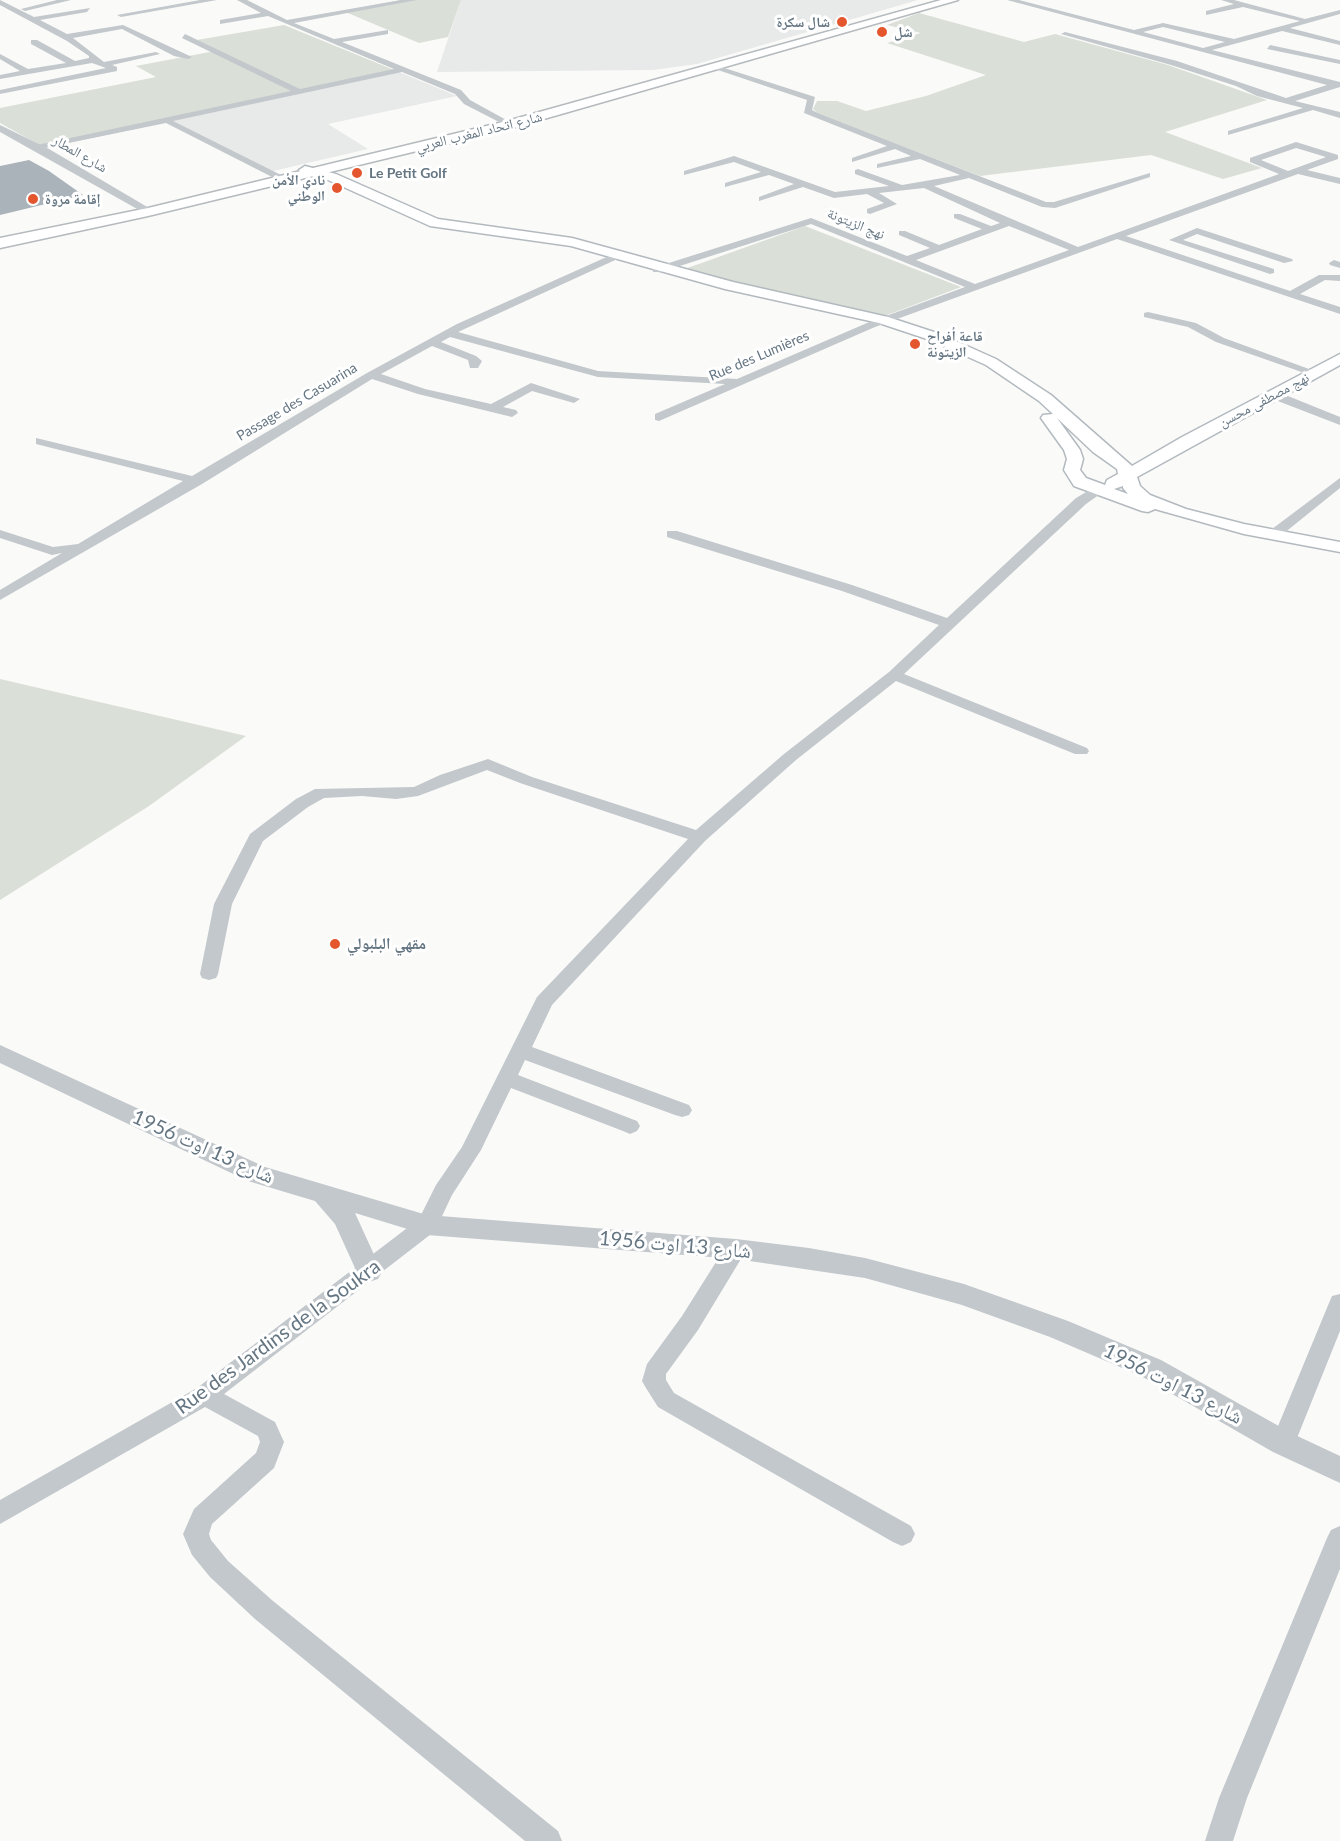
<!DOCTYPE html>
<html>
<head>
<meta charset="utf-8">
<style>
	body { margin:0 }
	canvas { display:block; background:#fafaf8 }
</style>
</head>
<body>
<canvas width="1340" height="1841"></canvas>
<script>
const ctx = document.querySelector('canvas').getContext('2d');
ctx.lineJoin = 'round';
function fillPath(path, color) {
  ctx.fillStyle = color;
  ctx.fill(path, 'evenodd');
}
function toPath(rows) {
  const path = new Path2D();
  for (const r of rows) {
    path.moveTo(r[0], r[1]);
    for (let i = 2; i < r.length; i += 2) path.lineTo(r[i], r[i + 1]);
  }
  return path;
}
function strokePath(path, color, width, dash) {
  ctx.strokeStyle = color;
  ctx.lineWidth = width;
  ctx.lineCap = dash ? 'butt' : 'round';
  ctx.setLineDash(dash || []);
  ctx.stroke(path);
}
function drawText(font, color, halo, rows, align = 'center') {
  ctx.font = font + ' Lato,"Noto Naskh Arabic",sans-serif';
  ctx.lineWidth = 6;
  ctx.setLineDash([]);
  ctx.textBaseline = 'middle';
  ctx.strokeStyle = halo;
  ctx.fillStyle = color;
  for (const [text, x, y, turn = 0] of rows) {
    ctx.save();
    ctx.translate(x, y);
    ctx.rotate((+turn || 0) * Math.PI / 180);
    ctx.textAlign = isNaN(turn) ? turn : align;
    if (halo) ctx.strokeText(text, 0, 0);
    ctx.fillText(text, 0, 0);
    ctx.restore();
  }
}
fillPath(toPath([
	[461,0,918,0,697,64,653,70,437,72],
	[399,72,457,96,328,124,368,149,269,172,166,122]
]), '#e8e9e9');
fillPath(toPath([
	[401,0,461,0,448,37,419,43,343,11],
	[919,13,1024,42,1055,34,1168,65,1267,100,1165,132,1262,168,1223,179,1151,155,980,176,819,114,813,109,817,101,837,101,866,111,926,96,986,75,887,43,921,33,887,25],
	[284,25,399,72,45,148,0,123,0,108,156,77,136,66,215,51,197,40],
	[805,226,961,287,882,317,750,289,682,270],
	[0,679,246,736,149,806,0,900]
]), '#dadfd7');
fillPath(toPath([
	[29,160,49,171,83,195,0,215,0,166]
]), '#aab3b9');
const secondary = toPath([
	[305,166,336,174,438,219,572,238,733,282,888,317,940,334,996,359,1051,395,1132,466,1182,437,1340,354,1340,365,1137,477,1140,486,1150,495,1186,509,1244,524,1340,542,1340,552,1244,534,1155,509,1148,512,1142,511,1074,486,1064,470,1067,459,1064,450,1041,418,1043,415,1053,414,1039,401,986,365,930,340,879,323,725,289,571,246,430,226,328,180,301,173,299,170,305,166],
	[1057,418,1093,452,1117,469,1118,474,1107,480,1105,485,1086,478,1080,470,1083,459,1080,450,1057,418],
	[1123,486,1123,488,1128,494,1114,489,1123,486]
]);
const primary = toPath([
	[941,0,958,0,516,127,148,216,0,248,0,238,148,208,507,121,941,0]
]);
strokePath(secondary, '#b3babf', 3);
strokePath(primary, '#b5babe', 3);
fillPath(toPath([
	[0,0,34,17,90,8,87,12,40,20,67,34,123,25,192,57,188,59,174,56,122,29,73,38,104,62,156,52,160,54,112,65,117,67,117,71,0,94,0,90,106,68,92,63,0,79,0,75,20,71,0,59,0,54,28,69,66,63,31,44,31,40,37,40,75,61,89,58,89,56,67,41,0,5,0,0],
	[57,0,71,0,25,11,21,9,57,0],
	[200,0,217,0,121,17,117,15,200,0],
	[237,0,247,0,287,20,401,0,417,0,294,23,334,39,388,30,388,34,342,42,461,90,470,100,510,122,503,124,464,104,455,94,402,72,173,121,281,175,281,179,278,180,166,123,34,150,34,146,37,145,291,91,182,38,185,34,300,89,394,69,268,16,220,24,220,20,261,13,237,0],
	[1007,0,1019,0,1134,30,1163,23,1234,39,1300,21,1243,7,1206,15,1206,11,1234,4,1221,0,1234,0,1305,19,1340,10,1340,14,1290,28,1340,41,1340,45,1282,31,1212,50,1340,82,1340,87,1295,101,1340,112,1340,118,1313,110,1228,135,1228,131,1303,108,1257,96,1236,86,1171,65,1061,34,1065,32,1177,61,1286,98,1327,85,1007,0],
	[1163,27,1225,42,1203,48,1143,32,1163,27],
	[1270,45,1340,60,1340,64,1267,49,1270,45],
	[715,65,815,97,812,110,820,114,1046,202,1054,202,1150,173,1150,177,1055,208,1042,207,969,178,934,186,1078,247,1279,174,1250,162,1250,158,1296,142,1338,155,1338,159,1307,170,1340,178,1340,184,1298,174,1126,236,1290,291,1319,275,1340,275,1340,281,1325,280,1300,294,1340,307,1340,314,1117,239,875,327,659,421,655,420,655,414,725,384,598,377,450,337,441,342,476,356,482,361,478,368,470,368,468,360,432,346,381,374,425,389,491,404,531,383,580,399,574,403,532,391,503,407,516,410,518,413,512,417,418,394,372,379,202,484,0,600,0,590,62,553,52,555,0,538,0,530,53,547,78,544,183,481,36,444,36,438,192,476,367,373,457,324,620,251,624,252,624,256,458,332,598,371,737,379,867,323,965,287,811,224,661,272,653,272,653,268,811,218,907,256,930,248,899,235,899,231,905,231,939,245,982,229,954,218,954,214,960,214,991,226,1000,223,924,188,879,193,897,204,870,214,867,213,867,209,884,203,867,194,834,198,803,187,759,201,759,197,794,184,769,175,725,187,725,183,761,172,734,162,684,175,684,171,734,156,835,192,889,186,855,174,855,170,858,169,902,185,960,175,920,159,877,168,877,164,911,156,895,149,852,162,852,158,887,146,804,113,807,100,715,69,715,65],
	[1296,148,1326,157,1288,171,1261,160,1296,148],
	[1009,226,1069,250,975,284,916,260,1009,226],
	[1197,228,1292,259,1293,261,1284,263,1197,234,1183,240,1274,269,1274,273,1270,274,1169,240,1197,228],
	[1334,260,1340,262,1340,268,1330,265,1329,263,1334,260],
	[1148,312,1196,323,1224,338,1320,373,1310,375,1216,342,1188,327,1144,317,1144,313,1148,312],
	[1270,392,1278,392,1340,417,1340,425,1270,398,1270,392],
	[1340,478,1340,488,1278,538,1268,538,1268,532,1340,478],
	[1098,485,1103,486,1103,492,1086,504,904,674,1087,748,1089,751,1087,754,1075,754,896,681,796,760,705,841,552,1005,532,1047,689,1105,692,1110,689,1115,682,1117,675,1115,525,1060,518,1075,637,1121,640,1126,637,1131,630,1134,623,1131,511,1088,481,1150,452,1195,435,1231,224,1394,275,1422,284,1442,274,1468,212,1524,209,1534,211,1540,228,1561,273,1601,558,1831,562,1841,525,1841,255,1619,210,1577,192,1555,183,1534,194,1509,256,1453,260,1442,258,1436,205,1407,0,1524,0,1500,197,1388,419,1219,436,1185,462,1147,537,997,688,839,520,783,487,770,418,796,396,799,362,796,324,798,308,807,263,841,232,904,218,974,216,978,209,980,202,978,200,974,214,904,250,834,296,799,315,789,414,787,440,775,488,759,532,777,696,830,784,754,889,672,939,625,842,591,667,537,667,531,677,531,852,585,947,618,1076,498,1098,485],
	[736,1240,744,1243,747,1249,698,1330,666,1374,666,1380,674,1393,911,1526,915,1534,911,1542,902,1546,893,1542,658,1407,646,1388,642,1381,647,1364,682,1316,728,1243,736,1240],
	[1340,1294,1340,1331,1295,1443,1292,1451,1283,1454,1274,1451,1271,1443,1329,1303,1332,1296,1340,1294],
	[1340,1526,1340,1569,1247,1798,1233,1841,1205,1841,1219,1798,1327,1538,1331,1530,1340,1526]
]), '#c3c8cc');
fillPath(toPath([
	[0,125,49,149,149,208,139,210,0,132,0,125],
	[0,1045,265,1167,427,1215,736,1239,809,1248,865,1258,964,1284,1068,1321,1161,1360,1293,1434,1340,1456,1340,1483,1273,1452,1141,1376,1050,1337,962,1305,865,1278,736,1259,427,1235,355,1213,382,1272,378,1279,369,1282,360,1279,335,1224,315,1201,248,1181,0,1063,0,1045]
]), '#c3c8cc');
fillPath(secondary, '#fff');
fillPath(primary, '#fff');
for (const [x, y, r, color] of [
	[842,22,6,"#e4572e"],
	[882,32,6,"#e4572e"],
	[357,173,6,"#e4572e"],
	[337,188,6,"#e4572e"],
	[33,199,6,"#e4572e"],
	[915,344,6,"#e4572e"],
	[335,944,6,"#e4572e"]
]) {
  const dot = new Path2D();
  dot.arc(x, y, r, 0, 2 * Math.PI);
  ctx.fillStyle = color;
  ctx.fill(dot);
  strokePath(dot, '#fff', 2);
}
drawText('bold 14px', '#657683', '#fff', [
	["شال سكرة",830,22,"right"],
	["شل",894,32],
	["Le Petit Golf",369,173],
	["نادي الأمن",325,180,"right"],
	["الوطني",325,196,"right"],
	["إقامة مروة",45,199],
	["قاعة أفراح",927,336],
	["الزيتونة",927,352]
], 'left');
drawText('14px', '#657683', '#fff', [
	["شارع اتحاد المغرب العربي",479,132,-14],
	["شارع المطار",80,154,30],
	["نهج الزيتونة",856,224,22],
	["Rue des Lumières",759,356,-23],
	["نهج مصطفى محسن",1264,400,-28],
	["Passage des Casuarina",297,402,-31]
]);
drawText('bold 16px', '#657683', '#fff', [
	["مقهي البلبولي",347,944]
], 'left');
drawText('20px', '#657683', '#fff', [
	["شارع 13 اوت 1956",203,1147,24],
	["شارع 13 اوت 1956",675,1245,5],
	["Rue des Jardins de la Soukra",278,1337,-36],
	["شارع 13 اوت 1956",1173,1384,27]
]);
</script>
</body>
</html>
